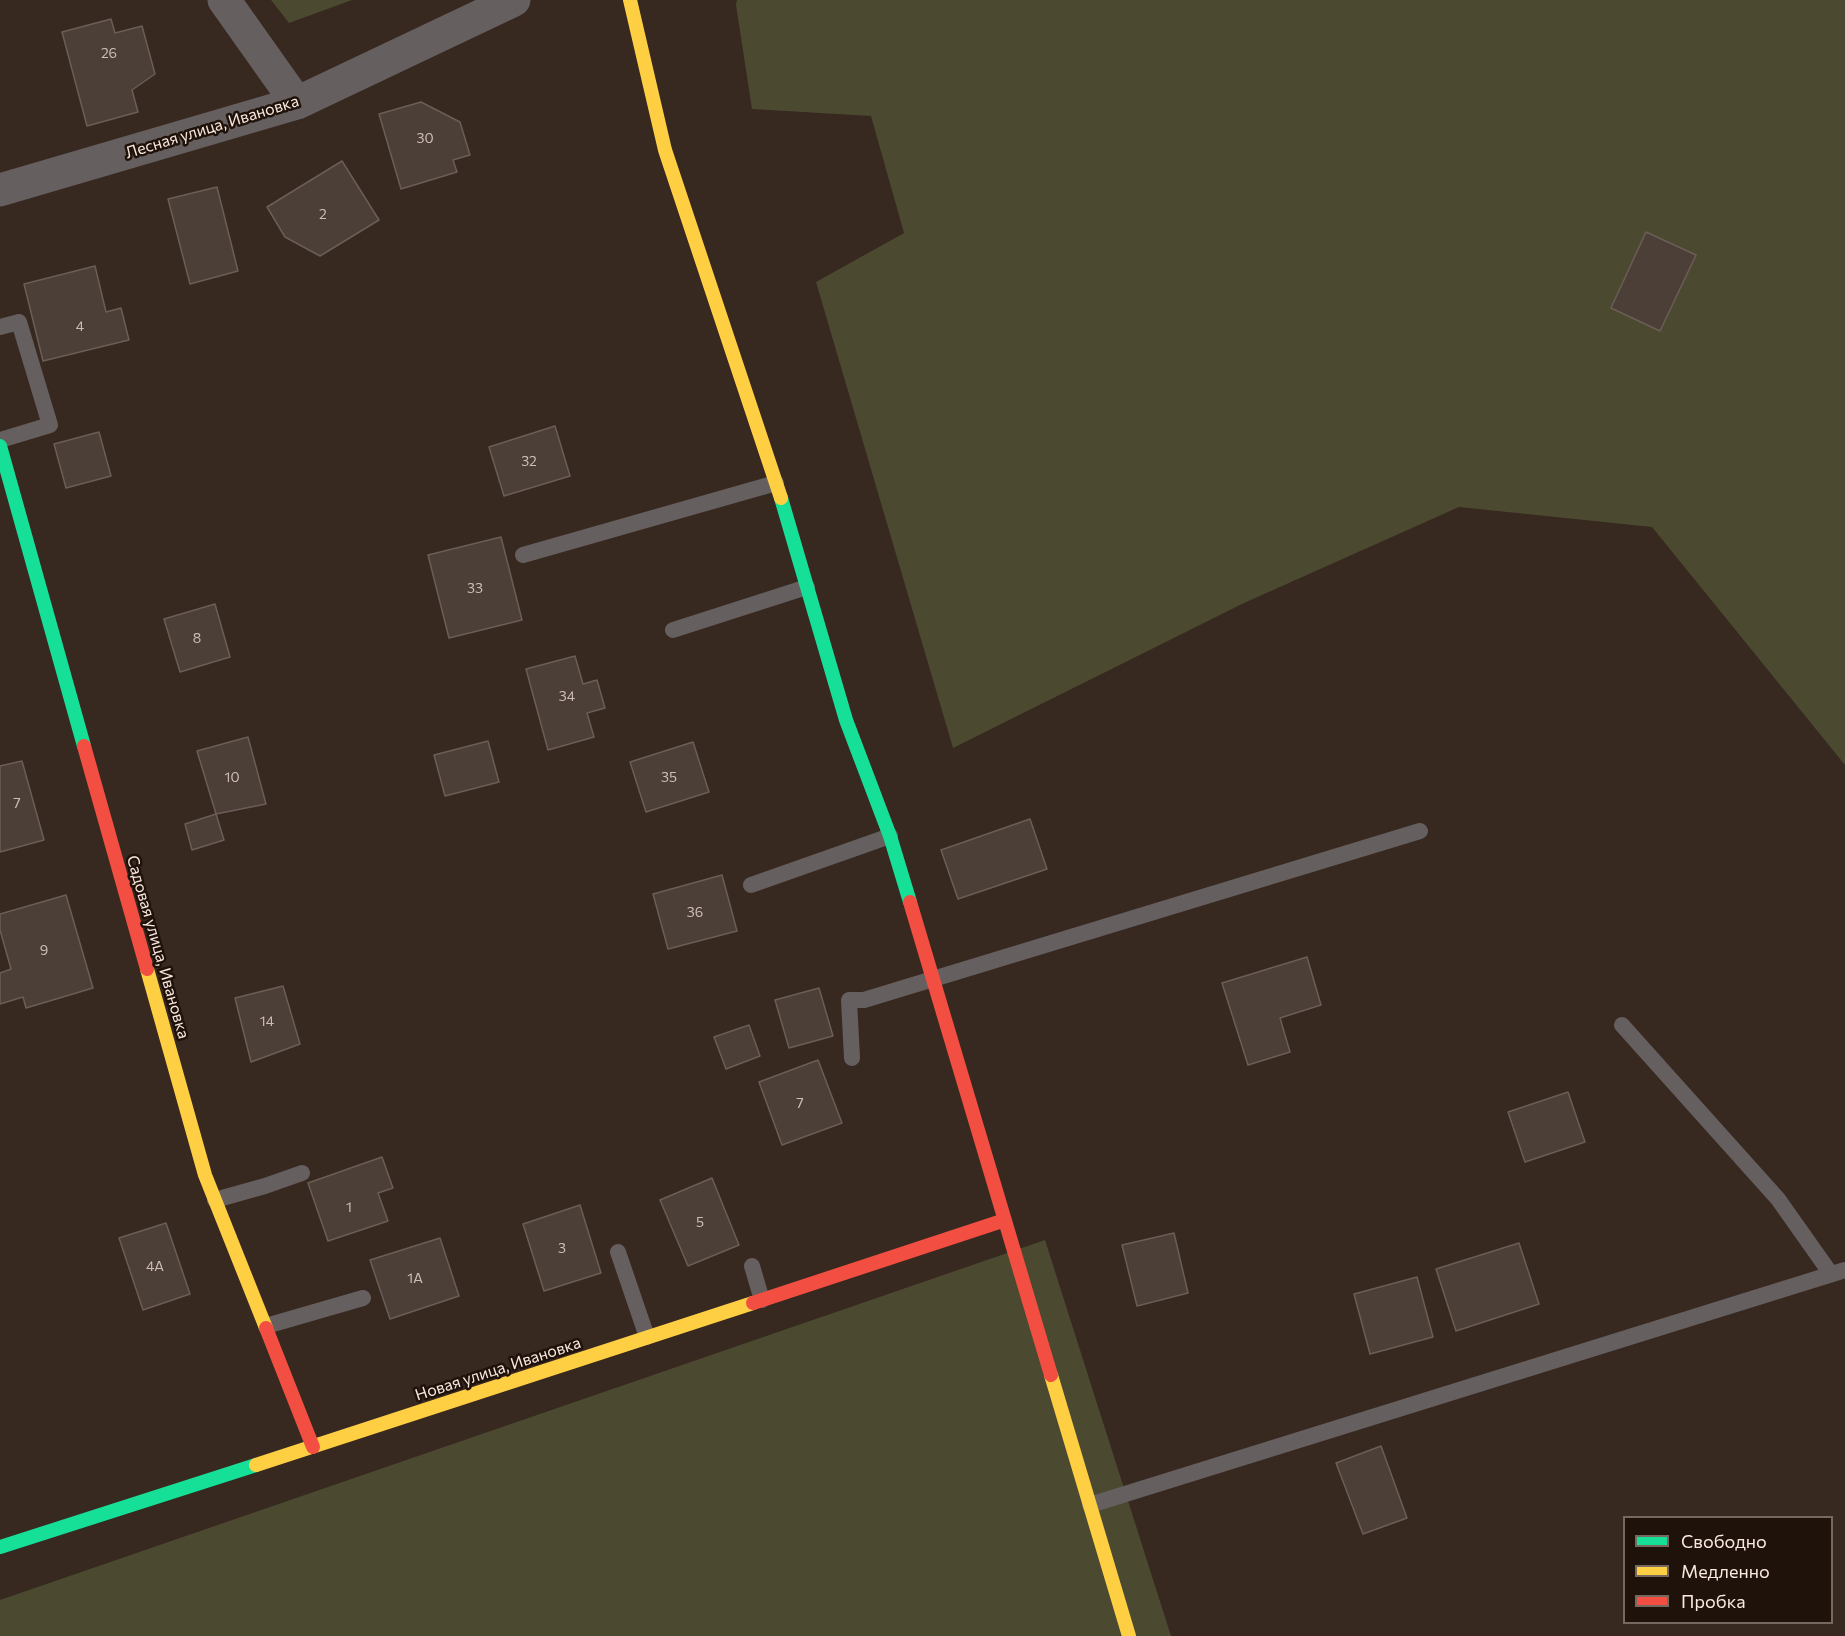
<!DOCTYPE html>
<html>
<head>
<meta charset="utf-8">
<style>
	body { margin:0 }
	#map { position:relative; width:1845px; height:1636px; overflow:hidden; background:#372820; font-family:Commissioner,sans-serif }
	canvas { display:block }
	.legend { position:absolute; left:1623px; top:1516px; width:210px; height:108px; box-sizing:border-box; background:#1e120b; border:2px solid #76685f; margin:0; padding:8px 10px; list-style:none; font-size:18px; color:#fbe8de }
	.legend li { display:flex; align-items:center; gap:12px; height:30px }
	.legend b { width:30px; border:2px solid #76685f }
</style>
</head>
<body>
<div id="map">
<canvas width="1845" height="1636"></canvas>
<ul class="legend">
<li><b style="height:8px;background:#16e098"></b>Свободно</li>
<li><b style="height:8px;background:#ffcf43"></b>Медленно</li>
<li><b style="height:8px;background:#f24e42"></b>Пробка</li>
</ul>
</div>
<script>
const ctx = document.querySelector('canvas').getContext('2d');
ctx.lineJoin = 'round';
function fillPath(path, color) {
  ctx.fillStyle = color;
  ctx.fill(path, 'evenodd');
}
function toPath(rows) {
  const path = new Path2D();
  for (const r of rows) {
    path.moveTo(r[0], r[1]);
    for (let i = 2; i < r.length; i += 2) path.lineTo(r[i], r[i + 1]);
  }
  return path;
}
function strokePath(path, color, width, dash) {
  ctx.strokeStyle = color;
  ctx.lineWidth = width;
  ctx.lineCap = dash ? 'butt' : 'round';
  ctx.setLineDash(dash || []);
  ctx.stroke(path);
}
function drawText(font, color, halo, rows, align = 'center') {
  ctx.font = font + ' Commissioner,sans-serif';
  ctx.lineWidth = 5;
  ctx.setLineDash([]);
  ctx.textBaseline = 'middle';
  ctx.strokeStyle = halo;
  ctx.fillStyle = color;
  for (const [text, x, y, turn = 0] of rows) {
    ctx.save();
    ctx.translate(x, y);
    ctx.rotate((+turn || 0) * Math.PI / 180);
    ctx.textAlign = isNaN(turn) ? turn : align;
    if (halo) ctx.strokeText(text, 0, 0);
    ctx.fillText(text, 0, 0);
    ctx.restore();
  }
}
fillPath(toPath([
	[271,0,352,0,289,23],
	[737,0,1845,0,1845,765,1652,527,1459,507,1244,603,953,748,816,282,904,233,871,116,752,109,736,5],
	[1045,1240,1171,1636,0,1636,0,1600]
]), '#4b4a30');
const building = toPath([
	[111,19,115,33,142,26,155,74,132,90,138,112,87,126,62,32,111,19],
	[421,102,460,122,470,155,453,160,457,172,401,189,379,114,421,102],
	[342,161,379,220,320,256,285,237,267,207,342,161],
	[217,187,238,271,190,284,168,199,217,187],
	[1646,232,1696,255,1660,331,1611,308,1646,232],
	[95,266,106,312,121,308,129,340,43,361,24,284,95,266],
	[555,426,570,476,504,496,489,447,555,426],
	[99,432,111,476,66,488,54,444,99,432],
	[501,537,522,620,449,638,428,555,501,537],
	[215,604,230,657,180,672,164,619,215,604],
	[575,656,583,684,597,680,605,708,587,713,594,737,548,750,526,669,575,656],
	[248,737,266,804,216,814,197,751,248,737],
	[488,741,499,782,445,796,434,755,488,741],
	[693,742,709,792,646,812,630,762,693,742],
	[22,761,44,840,0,852,0,766,22,761],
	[216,814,224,840,192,850,185,824,216,814],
	[1030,819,1047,869,958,899,941,850,1030,819],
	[722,875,737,931,668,949,653,894,722,875],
	[66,895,93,988,26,1008,23,997,0,1004,0,973,11,969,0,930,0,914,66,895],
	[1307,957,1321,1005,1280,1018,1290,1052,1248,1065,1222,983,1307,957],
	[283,986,300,1044,251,1062,235,998,283,986],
	[819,988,833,1036,789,1048,775,1000,819,988],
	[749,1025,760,1056,726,1069,714,1037,749,1025],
	[818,1060,842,1123,782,1145,759,1082,818,1060],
	[1568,1092,1585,1142,1525,1162,1508,1112,1568,1092],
	[382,1157,393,1188,378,1193,388,1221,328,1241,308,1183,382,1157],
	[712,1178,739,1245,688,1266,660,1200,712,1178],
	[580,1205,601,1273,544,1291,523,1224,580,1205],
	[166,1223,190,1294,143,1310,119,1238,166,1223],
	[1174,1233,1188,1293,1137,1306,1122,1245,1174,1233],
	[440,1238,459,1296,390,1319,370,1260,440,1238],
	[1519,1243,1539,1304,1456,1331,1436,1269,1519,1243],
	[1417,1277,1433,1337,1370,1354,1354,1294,1417,1277],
	[1381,1446,1407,1518,1363,1534,1336,1463,1381,1446]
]);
fillPath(building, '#4c3f38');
strokePath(building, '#6b5e57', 1.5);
strokePath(toPath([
	[0,327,19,322,50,425,0,440],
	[523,555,776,483],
	[673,630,807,587],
	[751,885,890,836],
	[1622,1025,1778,1199,1831,1274],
	[852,1058,849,1000,864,1000,1420,831],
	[215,1200,265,1186,302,1173],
	[618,1252,647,1337],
	[752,1266,762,1300],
	[266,1326,363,1298],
	[1090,1505,1845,1270]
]), '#665f5f', 16);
strokePath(toPath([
	[224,0,297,103],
	[0,190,297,103,514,0]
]), '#665f5f', 33);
strokePath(toPath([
	[0,446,84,746],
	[781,498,846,720,890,836,910,902],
	[0,1547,256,1465]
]), '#16e098', 14);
strokePath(toPath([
	[630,0,665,150,781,498],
	[147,969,205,1175,266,1328],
	[1051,1375,1129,1636],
	[256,1465,753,1303]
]), '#ffcf43', 14);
strokePath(toPath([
	[84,746,147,969],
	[910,902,1051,1375],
	[753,1303,1005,1220],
	[266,1328,313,1447]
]), '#f24e42', 14);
drawText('14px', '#cfbeb4', null, [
	["26",109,53],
	["30",425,138],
	["2",323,214],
	["4",80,326],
	["32",529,461],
	["33",475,588],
	["8",197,638],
	["34",567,696],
	["10",232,777],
	["35",669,777],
	["7",17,803],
	["36",695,912],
	["9",44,950],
	["14",267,1021],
	["7",800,1103],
	["1",349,1207],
	["5",700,1222],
	["3",562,1248],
	["4А",155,1266],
	["1А",415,1278]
]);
drawText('16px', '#fbe8de', '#1e120b', [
	["Лесная улица, Ивановка",212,127,-17],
	["Садовая улица, Ивановка",158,947,74],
	["Новая улица, Ивановка",498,1369,-18]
]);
</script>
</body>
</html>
